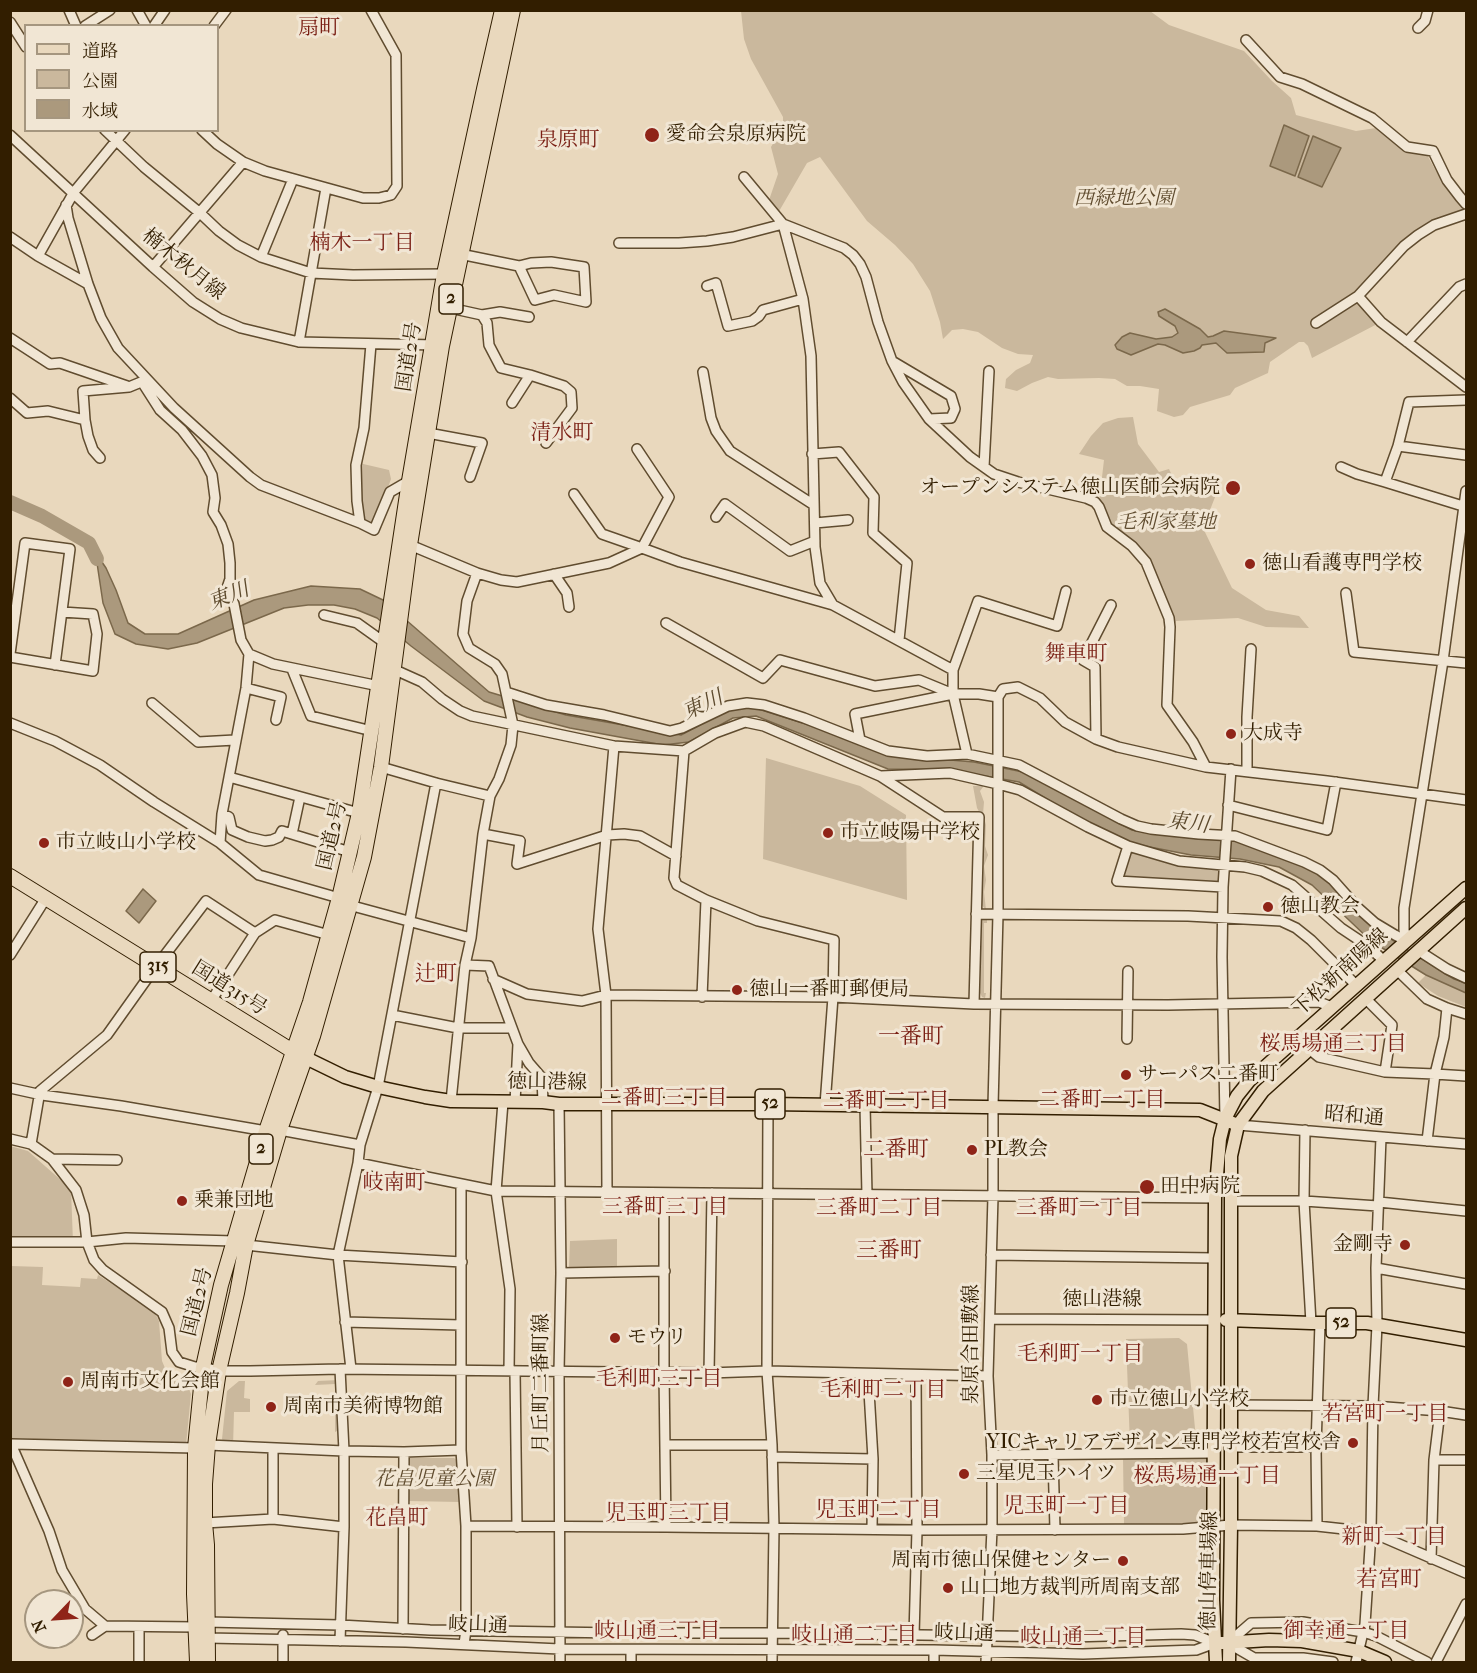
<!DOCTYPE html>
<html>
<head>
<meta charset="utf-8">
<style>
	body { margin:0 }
	#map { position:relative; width:1477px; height:1673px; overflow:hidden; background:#e9d8bd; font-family:"IM FELL French Canon","Noto Serif JP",serif }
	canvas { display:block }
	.frame { position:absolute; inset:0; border:12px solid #321e00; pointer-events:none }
	.legend { position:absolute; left:24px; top:24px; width:195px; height:108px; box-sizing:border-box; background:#f1e6d4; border:2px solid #a5967f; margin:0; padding:8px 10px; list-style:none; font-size:18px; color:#321e00 }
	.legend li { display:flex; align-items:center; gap:12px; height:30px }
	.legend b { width:30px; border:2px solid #a5967f }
	.north { position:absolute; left:24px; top:1589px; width:60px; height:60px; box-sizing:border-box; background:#f1e6d4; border:2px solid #a5967f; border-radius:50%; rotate:245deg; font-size:16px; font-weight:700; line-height:24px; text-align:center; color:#321e00 }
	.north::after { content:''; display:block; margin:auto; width:21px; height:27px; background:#8f2418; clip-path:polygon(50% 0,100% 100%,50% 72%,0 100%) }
</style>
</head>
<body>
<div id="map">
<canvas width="1477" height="1673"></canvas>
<div class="frame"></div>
<ul class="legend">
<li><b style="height:8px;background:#e9d8bd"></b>道路</li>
<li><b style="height:16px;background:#cab89d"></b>公園</li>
<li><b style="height:16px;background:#ab997d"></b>水域</li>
</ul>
<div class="north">N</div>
</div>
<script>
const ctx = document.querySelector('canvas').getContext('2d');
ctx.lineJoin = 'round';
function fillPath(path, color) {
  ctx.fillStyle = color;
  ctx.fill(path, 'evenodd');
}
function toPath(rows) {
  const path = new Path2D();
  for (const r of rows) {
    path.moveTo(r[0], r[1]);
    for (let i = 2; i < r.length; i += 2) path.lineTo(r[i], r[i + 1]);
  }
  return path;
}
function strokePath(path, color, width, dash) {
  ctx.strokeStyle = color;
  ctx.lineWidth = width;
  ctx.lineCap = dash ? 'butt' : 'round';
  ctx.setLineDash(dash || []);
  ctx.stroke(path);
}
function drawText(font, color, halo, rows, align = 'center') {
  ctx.font = font + ' "IM FELL French Canon","Noto Serif JP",serif';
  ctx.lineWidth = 6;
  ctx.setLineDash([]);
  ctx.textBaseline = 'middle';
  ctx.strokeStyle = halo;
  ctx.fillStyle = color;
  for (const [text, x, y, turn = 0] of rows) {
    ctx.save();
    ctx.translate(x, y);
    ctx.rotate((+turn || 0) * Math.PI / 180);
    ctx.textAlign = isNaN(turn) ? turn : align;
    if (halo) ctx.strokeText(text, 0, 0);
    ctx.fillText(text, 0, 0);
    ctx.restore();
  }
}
fillPath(toPath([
	[741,11,1150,11,1169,25,1244,51,1272,81,1291,98,1296,115,1356,131,1376,128,1404,148,1426,153,1436,171,1450,192,1466,208,1466,211,1403,241,1352,295,1381,322,1312,358,1308,346,1304,342,1299,342,1270,362,1268,373,1235,388,1230,395,1190,407,1183,415,1174,417,1157,411,1159,389,1140,386,1127,386,1115,379,1099,378,1058,379,1048,377,1032,383,1017,391,1005,388,1006,379,1016,370,1030,363,1033,355,1018,354,1002,348,978,332,963,329,952,330,943,339,940,322,930,291,913,264,895,245,867,221,820,157,807,163,778,213,768,203,778,174,771,147,783,127,783,117,751,59,744,39],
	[1133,417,1138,444,1159,472,1169,469,1177,486,1217,492,1203,528,1232,588,1266,610,1299,616,1309,628,1266,627,1238,618,1176,621,1172,631,1146,558,1108,524,1099,503,1104,460,1079,454,1091,436,1103,423,1118,418],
	[359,463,389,470,391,479,374,527,362,522],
	[766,758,860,786,906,815,907,900,763,859],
	[973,786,983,786,983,787,980,791,984,802,983,814,986,825,985,846,988,855,984,866,986,880,984,892,986,910,981,904,983,824,981,815,977,808],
	[1130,849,1220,867,1219,884,1120,878],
	[987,917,987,923,984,923,984,993,986,993,985,998,982,997,980,993,981,924,982,918],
	[1426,975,1466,993,1466,1007,1438,996,1418,983],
	[10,1146,28,1151,71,1189,73,1243,11,1239],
	[617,1239,617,1269,570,1269,569,1267,570,1241],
	[11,1266,43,1267,42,1285,80,1287,81,1278,97,1279,98,1275,151,1309,156,1315,159,1321,162,1361,165,1368,171,1381,182,1381,188,1386,191,1394,186,1445,11,1438],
	[1179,1338,1187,1344,1196,1439,1189,1443,1130,1445,1126,1339],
	[339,1380,339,1430,335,1432,335,1384,315,1385,318,1381],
	[239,1381,245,1381,244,1398,250,1399,250,1412,234,1412,233,1447,225,1444,222,1439,227,1391],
	[410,1458,454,1458,458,1461,460,1502,407,1501,408,1460],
	[1123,1458,1205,1458,1210,1463,1208,1520,1204,1523,1124,1524]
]), '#cab89d');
const water = toPath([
	[1284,125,1309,136,1295,176,1270,166,1284,125],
	[1313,136,1341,148,1322,187,1298,177,1313,136],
	[1165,309,1200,329,1208,337,1213,336,1224,331,1276,338,1265,343,1264,352,1227,353,1216,343,1202,345,1200,348,1194,351,1183,353,1165,345,1158,344,1131,355,1117,349,1115,345,1122,337,1130,333,1156,339,1172,337,1178,333,1175,326,1159,316,1158,312,1165,309],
	[89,543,106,568,116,590,128,623,145,634,178,634,254,600,311,586,360,589,383,600,489,692,566,715,681,735,728,710,752,707,825,730,891,755,974,762,1028,773,1132,830,1199,839,1237,840,1286,855,1322,874,1360,915,1395,942,1454,979,1466,983,1466,993,1426,975,1371,941,1312,885,1279,867,1240,859,1191,855,1124,842,1073,815,1019,782,951,770,888,769,756,716,733,718,689,742,663,745,570,728,527,717,484,701,411,646,377,618,355,609,334,605,308,605,284,608,197,643,168,649,136,644,115,634,103,603,97,563,89,543],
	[143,889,156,901,139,923,126,911,143,889]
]);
fillPath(water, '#ab997d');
strokePath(water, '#7b684b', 1.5);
strokePath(toPath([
	[10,502,42,516,89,543,97,559]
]), '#ab997d', 14);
const minor = toPath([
	[69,10,76,26],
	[137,10,146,26],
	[10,22,26,47],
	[85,26,110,10],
	[154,26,165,10],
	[214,26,226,10],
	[1418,28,1425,21,1428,10],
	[1246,40,1280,77,1302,84,1372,118,1407,147,1433,151,1447,180,1460,197,1466,204],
	[105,130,144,167,200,213,219,231,238,245,261,257,311,273,353,275,444,274],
	[202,130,217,144,243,162,265,171,363,198,379,198,391,195,397,186,396,55,371,10],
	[10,135,153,267,193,302,220,319,241,328,299,342,436,345],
	[744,177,783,224,803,299,811,356,815,547,820,583,833,605],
	[66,205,68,218,88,284,101,318,118,348,174,408,250,477,261,485,360,523,374,530,390,492,409,481],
	[10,237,38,256,88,284],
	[619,243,679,243,707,241,733,237,783,224,844,248,853,255,860,264,866,277,878,322,892,361,903,382,929,419,970,457,994,474,1018,482,1086,498,1095,502,1099,507,1107,527,1132,546,1146,562,1169,618,1170,627,1167,705,1193,742,1206,767],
	[460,254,519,266,531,263,551,262,584,267,586,302,554,295,535,300,519,266],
	[38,256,74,192,125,130],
	[261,257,293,179],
	[153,267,243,162],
	[707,286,716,283,728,326,752,321,759,316,763,310,803,299],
	[1358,296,1381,322,1466,387],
	[450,308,482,315,500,312,529,317],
	[482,315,487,323,489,345,501,368,530,375,564,386,571,392,572,408,546,443],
	[1316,323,1358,296,1404,246,1418,235,1434,225,1466,214],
	[10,338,50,364,60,363,127,386],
	[299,342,326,188],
	[1407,342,1459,287,1466,284],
	[892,361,951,396,955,409,951,418,929,419],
	[703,372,711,418,716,431,730,451,814,505],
	[144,385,160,410,182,430,202,456,212,475,215,498,213,512,221,525,228,544,230,563,230,579,227,588,234,604,241,640,249,654,246,688,222,814,220,843],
	[10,398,27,413,48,411,85,420],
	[1466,400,1409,402,1398,446,1385,482,1466,507],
	[512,403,530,375],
	[428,433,482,443,470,477],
	[1398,446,1466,455],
	[812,454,839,452,874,497,873,533,907,563,899,640],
	[100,458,93,450,88,436,85,420,83,391,129,387,146,380],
	[984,467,989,371],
	[1341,467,1357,474,1385,482],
	[574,494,602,534,642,548,669,497,637,449],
	[716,517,725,504,790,551,815,541],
	[360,523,357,501,356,465,364,428,371,344],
	[815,523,848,520],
	[410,545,477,573,501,580,517,582,609,563,642,548,680,562,833,605,953,670],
	[554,574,567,593,569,607],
	[1066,591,1057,626,978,601,953,670,953,694,967,754,1019,765,1121,819,1137,826,1151,829,1199,834,1235,836,1304,862,1320,870,1333,880,1357,907,1375,923,1395,935,1407,941],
	[1346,593,1354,652,1466,663],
	[324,615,357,623,385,643,386,646],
	[666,623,763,678,780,660,875,686,919,680,953,694],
	[10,654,25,543,70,549,55,665],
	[249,654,273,664,379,686],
	[10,657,93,671,97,634,93,614,62,612],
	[392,665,393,669,422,682,442,699,460,711,472,716,614,746,684,751,715,733,745,722,764,726,880,776,943,817,979,817,974,1004],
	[292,669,311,716,372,731],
	[246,688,281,697,276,720],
	[506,692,546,705,604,715,670,731,682,728,728,706,747,703,764,705,804,718,888,751,927,756,967,754],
	[152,703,198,742,235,740],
	[10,723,55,741,100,765,154,802,220,843,259,875,339,898,349,905,471,938],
	[1096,739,1095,667,1083,660,1111,605],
	[860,740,855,714,953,694,979,694,998,697],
	[684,751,674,878,677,885,706,900,758,921,834,940,833,997,825,1105],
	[381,767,436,783,490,796],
	[1247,770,1247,717,1251,649],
	[881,776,950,773,998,784,1020,790,1088,827,1128,846,1179,861,1245,867,1262,871,1292,885,1341,928,1368,946,1384,961],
	[229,777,359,813],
	[1228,805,1327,830,1336,782],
	[222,814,229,817,232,830,248,837,265,841,272,840,279,837,282,831,350,852],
	[292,834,300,797],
	[483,834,520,841,517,864,607,835,624,834,640,836,676,856],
	[1128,846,1117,881,1223,887],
	[976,914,1188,916,1281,921,1296,928,1311,940,1357,986],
	[1407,941,1404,930,1404,908,1443,661,1466,491],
	[1419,951,1447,969,1466,978],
	[10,955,46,898],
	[465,965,489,966,518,1044,529,1063,542,1078,543,1102],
	[1397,970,1427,999,1447,1008,1466,1014],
	[493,979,527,994,582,1001,606,995,833,997,974,1004,1168,1005,1319,1002,1332,1007],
	[702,997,706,900],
	[1366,999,1392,1025,1385,1072],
	[211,1001,255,933,275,920,329,935],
	[392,1015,458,1028,512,1028],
	[1127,1039,1128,971],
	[1309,1049,1319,1057,1385,1072,1435,1074,1466,1076],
	[10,1088,42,1095,121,1106,266,1131],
	[451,1101,465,965,471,938,483,834,490,796,499,779,511,745,513,725,502,674,495,664,469,648,463,634,467,601,477,573],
	[503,1102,496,1191,510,1289,509,1371],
	[515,1102,518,1044],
	[559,1104,561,1273,559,1371,560,1662],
	[768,1104,767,1371,772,1445,774,1528,772,1662],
	[865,1105,867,1195],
	[1225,1119,1222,957,1223,887,1231,769],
	[1238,1125,1466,1144],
	[280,1130,360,1145],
	[1305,1130,1304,1201,1311,1323],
	[10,1139,31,1144,52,1159,76,1190,84,1215,87,1242,94,1260,103,1270,162,1312,169,1328,172,1352,179,1362,195,1367,203,1367,219,1371,250,1371,340,1369,709,1373,767,1371,988,1376],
	[1427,1141,1435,1074,1444,1037,1447,1008],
	[31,1144,40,1091,107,1035,149,976,206,901,255,933],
	[52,1159,117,1160],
	[358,1163,496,1191,1215,1198],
	[461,1184,461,1450,466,1526,466,1630,464,1644],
	[607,1193,606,995,598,929,614,746],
	[664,1193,664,1372,666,1527],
	[1231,1201,1304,1201,1378,1206],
	[1379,1202,1466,1211],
	[10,1242,87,1242,126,1238,234,1241],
	[246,1245,338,1255,462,1262],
	[991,1255,1214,1258],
	[1376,1268,1466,1284],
	[561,1273,665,1271],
	[990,1319,1215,1320],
	[345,1322,461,1325],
	[340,1369,344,1451,344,1527,340,1641],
	[351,1369,338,1255,358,1163,360,1145,378,1087,436,783],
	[515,1371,517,1527],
	[709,1373,712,1193],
	[868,1374,873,1459,872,1528],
	[1231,1405,1373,1406,1440,1411,1466,1415],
	[208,1445,344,1451,404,1452,461,1450],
	[666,1445,772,1445],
	[1230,1447,1316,1447],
	[273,1448,273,1519],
	[992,1455,1213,1453],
	[1053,1456,1055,1530],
	[772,1457,873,1459],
	[1434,1460,1466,1460],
	[205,1523,273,1519,344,1527],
	[466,1526,666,1527,917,1530,1183,1529,1231,1525,1317,1526,1371,1532,1466,1573],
	[1317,1526,1316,1447,1320,1323],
	[1431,1559,1434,1460,1440,1411],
	[105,1626,85,1609,62,1570,49,1531,11,1444,195,1448],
	[139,1627,139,1662],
	[403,1629,404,1452],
	[92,1635,105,1626,195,1627,207,1622,340,1625,430,1630,617,1633,772,1633,1070,1637,1181,1634,1195,1635,1215,1643],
	[204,1635,208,1638,406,1642,560,1649,934,1650,1083,1654,1196,1650,1215,1643],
	[914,1635,917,1530,916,1376],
	[631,1650,631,1662],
	[283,1662,283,1635],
	[934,1662,934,1650],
	[986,1662,992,1529,992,1455,988,1376,993,1196,993,1106,998,914,998,697,1003,689,1018,687,1040,698,1065,722,1096,739,1118,747,1206,767,1327,781,1466,800],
	[1333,1662,1303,1658,1254,1658,1228,1643,1251,1623,1303,1622,1363,1632,1376,1636,1427,1662],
	[1356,1662,1365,1624,1371,1532,1373,1406,1377,1325,1376,1268,1381,1137],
	[1436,1662,1466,1604]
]);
const major = toPath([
	[306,1058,345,1077,378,1087,425,1097,451,1101,543,1102,559,1104,768,1104,1200,1110,1238,1125],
	[1226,1320,1311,1323,1367,1323,1466,1340],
	[1221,1643,1269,1640,1302,1641,1359,1651,1385,1662],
	[1216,1662,1213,1600,1215,1198,1220,1139,1225,1119,1237,1096,1249,1081,1466,888],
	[1229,1662,1231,1525,1231,1156,1238,1125,1263,1091,1466,908]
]);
const highway = toPath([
	[10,876,299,1055],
	[197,1662,194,1594,195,1448,203,1367,221,1285,266,1131,310,1002,339,898,359,813,409,481,444,274,484,89,502,10],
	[208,1662,207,1545,205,1523,205,1484,208,1445,219,1371,237,1293,246,1245,280,1130,313,1036,364,857,381,767,410,545,442,346,513,10]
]);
strokePath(minor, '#604c2f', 12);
strokePath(major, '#321e00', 15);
strokePath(highway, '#321e00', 16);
strokePath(minor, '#f1e6d4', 9);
strokePath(major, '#e9d8bd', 12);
strokePath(highway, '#e9d8bd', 14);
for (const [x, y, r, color] of [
	[652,135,8,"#8f2418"],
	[1233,488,8,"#8f2418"],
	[1250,564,6,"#8f2418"],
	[1231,734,6,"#8f2418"],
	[828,833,6,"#8f2418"],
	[44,843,6,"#8f2418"],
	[1268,907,6,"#8f2418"],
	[737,990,6,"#8f2418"],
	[1126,1075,6,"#8f2418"],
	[972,1150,6,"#8f2418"],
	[1147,1187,8,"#8f2418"],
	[182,1201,6,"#8f2418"],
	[1405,1245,6,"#8f2418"],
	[615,1338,6,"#8f2418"],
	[68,1382,6,"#8f2418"],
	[1097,1400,6,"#8f2418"],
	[271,1407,6,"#8f2418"],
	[1353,1443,6,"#8f2418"],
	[964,1474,6,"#8f2418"],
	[1123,1561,6,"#8f2418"],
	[948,1588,6,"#8f2418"]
]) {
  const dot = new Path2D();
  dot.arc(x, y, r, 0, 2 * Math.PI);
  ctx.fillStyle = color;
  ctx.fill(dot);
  strokePath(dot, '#f1e6d4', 2);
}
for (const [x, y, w] of [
	[451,299,24],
	[158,967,36],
	[770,1104,30],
	[261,1149,24],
	[1341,1323,30]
]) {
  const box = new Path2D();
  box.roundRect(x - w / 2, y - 15, w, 30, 4.5);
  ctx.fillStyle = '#f1e6d4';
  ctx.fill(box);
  strokePath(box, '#321e00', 1.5);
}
drawText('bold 18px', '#321e00', null, [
	["2",451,299],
	["315",158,967],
	["52",770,1104],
	["2",261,1149],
	["52",1341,1323]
]);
drawText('20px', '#321e00', '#f1e6d4', [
	["愛命会泉原病院",666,135],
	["オープンシステム徳山医師会病院",1220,488,"right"],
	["徳山看護専門学校",1262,564],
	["大成寺",1243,734],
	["市立岐陽中学校",840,833],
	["市立岐山小学校",56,843],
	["徳山教会",1280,907],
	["徳山一番町郵便局",749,990],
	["サーパス二番町",1138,1075],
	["PL教会",984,1150],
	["田中病院",1160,1187],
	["乗兼団地",194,1201],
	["金剛寺",1393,1245,"right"],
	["モウリ",627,1338],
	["周南市文化会館",80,1382],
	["市立徳山小学校",1109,1400],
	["周南市美術博物館",283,1407],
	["YICキャリアデザイン専門学校若宮校舎",1341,1443,"right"],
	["三星児玉ハイツ",976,1474],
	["周南市徳山保健センター",1111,1561,"right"],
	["山口地方裁判所周南支部",960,1588]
], 'left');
drawText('italic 20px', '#604c2f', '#f1e6d4', [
	["西緑地公園",1124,199],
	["毛利家墓地",1166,523],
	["花畠児童公園",434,1480]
]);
drawText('20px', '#321e00', '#f1e6d4', [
	["楠木秋月線",183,265,39],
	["国道2号",410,357,-81],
	["国道2号",333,836,-77],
	["下松新南陽線",1341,973,-42],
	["国道315号",229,989,32],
	["徳山港線",547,1083,1],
	["昭和通",1354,1117,5],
	["徳山港線",1102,1300],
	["国道2号",198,1302,-76],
	["泉原合田敷線",972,1344,-90],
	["月丘町二番町線",542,1383,-90],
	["徳山停車場線",1210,1571,-89],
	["岐山通",478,1626,2],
	["岐山通",964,1634,2]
]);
drawText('21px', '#7a1f14', '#f1e6d4', [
	["扇町",319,29],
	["泉原町",568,141],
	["楠木一丁目",362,244],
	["清水町",562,434],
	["舞車町",1076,655],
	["辻町",436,975],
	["桜馬場通三丁目",1333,1045],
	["二番町三丁目",664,1099],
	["二番町一丁目",1102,1101],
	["二番町二丁目",886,1102],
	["岐南町",394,1184],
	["三番町三丁目",665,1208],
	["三番町二丁目",879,1209],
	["三番町一丁目",1079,1209],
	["毛利町一丁目",1080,1355],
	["毛利町三丁目",659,1380],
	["毛利町二丁目",883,1391],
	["若宮町一丁目",1385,1415],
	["桜馬場通一丁目",1207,1477],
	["児玉町一丁目",1066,1507],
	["児玉町二丁目",878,1511],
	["児玉町三丁目",668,1514],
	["花畠町",397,1519],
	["新町一丁目",1394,1538],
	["岐山通三丁目",657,1632],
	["御幸通一丁目",1346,1632],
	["岐山通二丁目",854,1636],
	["岐山通一丁目",1083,1638]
]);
drawText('italic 21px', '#5c492c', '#f1e6d4', [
	["東川",229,597,-22],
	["東川",703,706,-25],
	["東川",1188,824,7]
]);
drawText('22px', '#7a1f14', '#f1e6d4', [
	["一番町",911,1038],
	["二番町",896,1151],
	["三番町",889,1252],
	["若宮町",1389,1581]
]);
</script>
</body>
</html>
